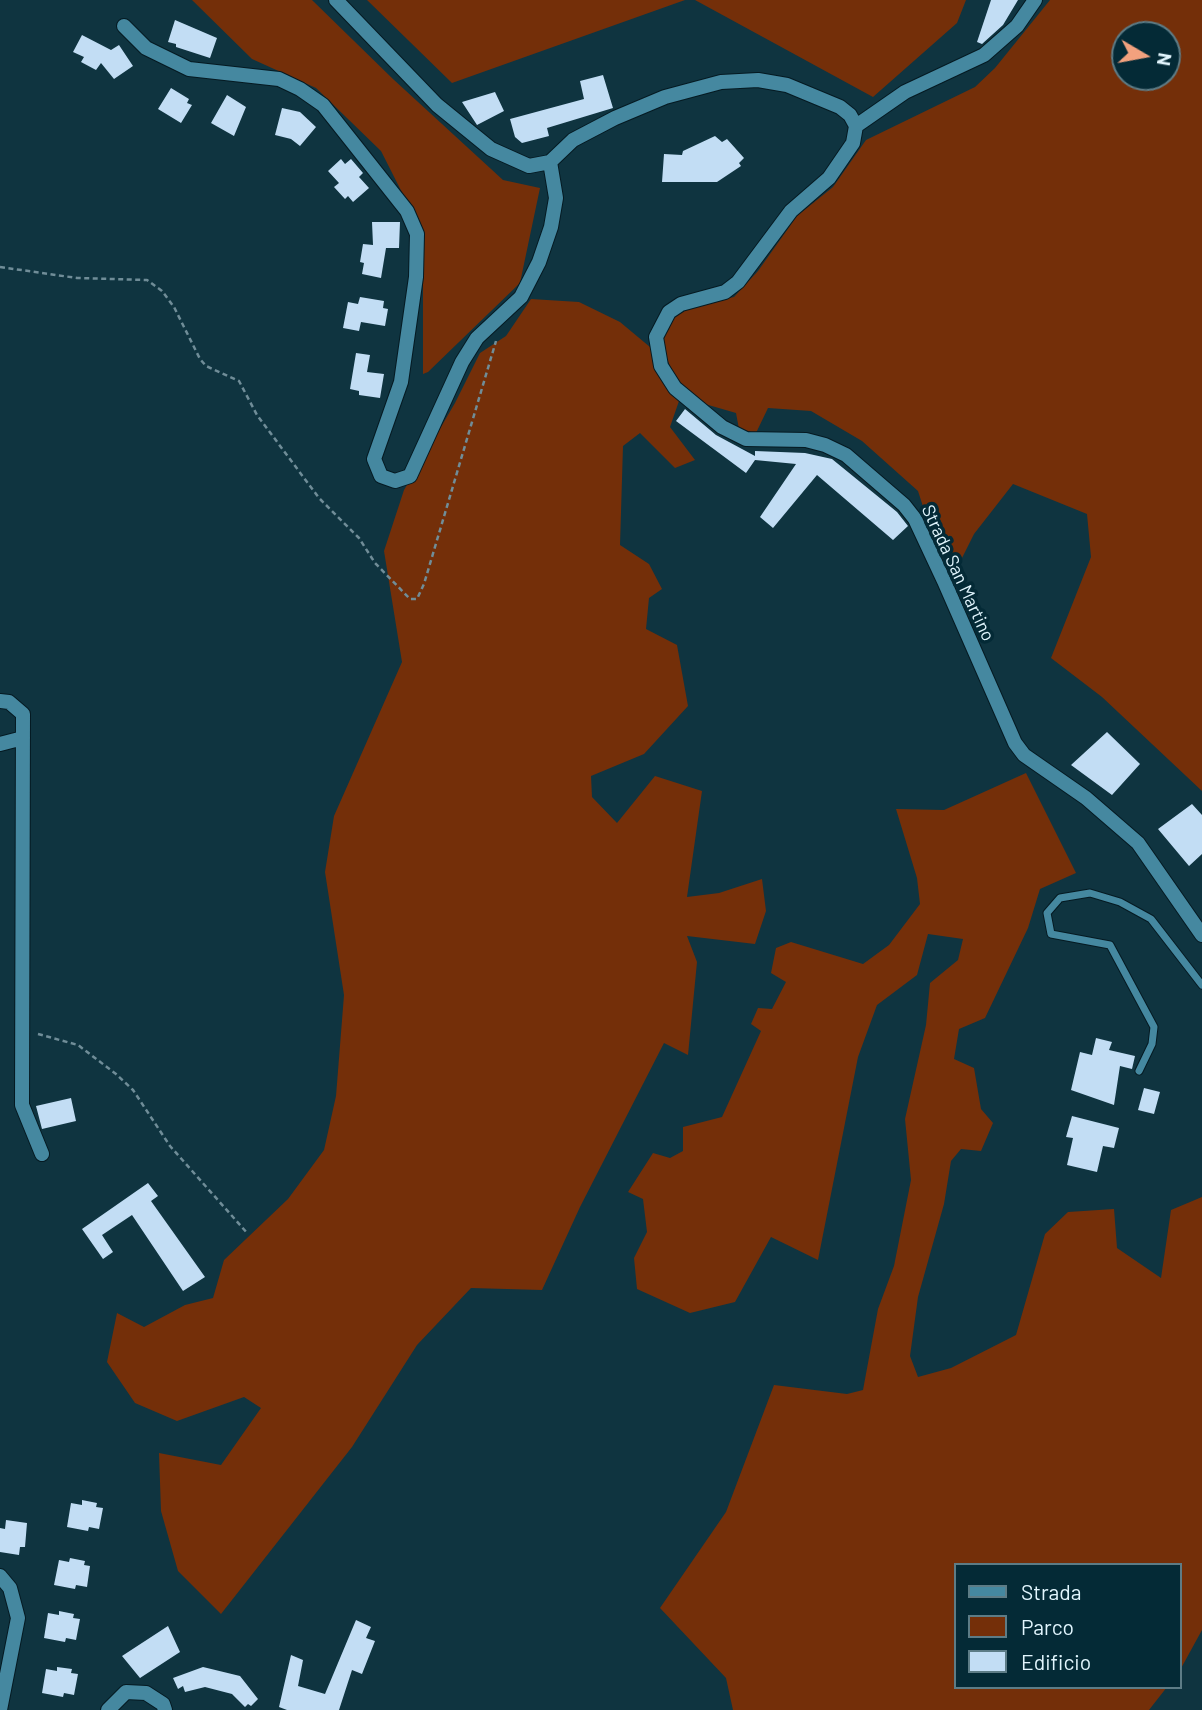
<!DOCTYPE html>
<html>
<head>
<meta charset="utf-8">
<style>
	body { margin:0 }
	#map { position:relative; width:1202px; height:1710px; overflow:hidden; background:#0f3440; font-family:Barlow,sans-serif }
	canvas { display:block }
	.legend { position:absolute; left:954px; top:1563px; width:228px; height:126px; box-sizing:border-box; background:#042a36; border:2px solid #5d7c86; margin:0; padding:9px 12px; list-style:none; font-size:21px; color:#e2f6fe }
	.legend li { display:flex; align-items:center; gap:14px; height:35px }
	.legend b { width:35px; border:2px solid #5d7c86 }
	.north { position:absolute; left:1111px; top:21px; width:70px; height:70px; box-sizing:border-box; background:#042a36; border:2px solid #5d7c86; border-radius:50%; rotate:100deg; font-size:19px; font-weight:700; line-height:28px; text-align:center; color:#e2f6fe }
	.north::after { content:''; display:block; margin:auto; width:24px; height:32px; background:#f2a17e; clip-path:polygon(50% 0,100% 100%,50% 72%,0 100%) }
</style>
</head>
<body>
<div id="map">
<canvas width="1202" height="1710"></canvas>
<ul class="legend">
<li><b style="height:9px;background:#4588a0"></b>Strada</li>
<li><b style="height:19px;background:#742f09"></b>Parco</li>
<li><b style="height:19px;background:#c2ddf4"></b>Edificio</li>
</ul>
<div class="north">N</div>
</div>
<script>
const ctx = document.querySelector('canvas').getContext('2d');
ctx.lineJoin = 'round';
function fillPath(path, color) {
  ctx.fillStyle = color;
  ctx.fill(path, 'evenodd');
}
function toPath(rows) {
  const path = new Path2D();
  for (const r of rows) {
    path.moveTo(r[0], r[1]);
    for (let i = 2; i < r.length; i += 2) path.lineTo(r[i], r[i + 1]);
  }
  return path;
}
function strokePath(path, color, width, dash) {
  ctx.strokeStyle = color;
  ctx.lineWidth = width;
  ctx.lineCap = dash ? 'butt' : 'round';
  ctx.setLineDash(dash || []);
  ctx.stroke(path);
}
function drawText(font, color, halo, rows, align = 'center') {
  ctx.font = font + ' Barlow,sans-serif';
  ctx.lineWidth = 7;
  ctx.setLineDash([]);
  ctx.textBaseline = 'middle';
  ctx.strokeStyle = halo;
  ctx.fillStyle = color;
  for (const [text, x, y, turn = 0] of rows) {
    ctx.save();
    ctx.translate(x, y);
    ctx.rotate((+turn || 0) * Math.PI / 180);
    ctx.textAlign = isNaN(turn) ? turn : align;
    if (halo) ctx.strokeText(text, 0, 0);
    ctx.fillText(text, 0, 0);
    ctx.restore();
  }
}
fillPath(toPath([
	[192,0,312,0,393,79,503,180,540,188,520,283,428,372,423,374,423,234,381,151,316,88,252,59],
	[367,0,685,0,452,83],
	[695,0,966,0,957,23,873,97],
	[1050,0,1202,0,1202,791,1102,697,1051,658,1091,557,1087,514,1013,484,974,534,958,566,937,550,918,491,862,441,811,411,768,408,756,433,739,429,736,413,698,402,676,381,661,344,675,314,692,306,734,297,758,271,797,216,833,187,866,140,975,87,995,68],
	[1125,35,1167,35,1167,77,1125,77],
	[531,299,579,302,620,322,650,347,665,384,679,401,670,427,695,460,675,468,640,433,623,446,620,545,649,564,662,589,649,598,646,629,677,645,688,706,644,754,591,776,592,797,617,823,655,776,702,791,687,897,719,893,762,879,766,911,755,944,687,936,697,962,688,1055,664,1043,580,1207,542,1290,471,1288,417,1345,352,1447,221,1614,178,1571,161,1511,159,1453,221,1465,261,1408,244,1397,177,1421,135,1403,107,1362,117,1313,144,1327,185,1305,213,1298,224,1260,288,1199,324,1150,336,1096,344,995,325,872,334,816,402,662,384,551,404,490,455,403,480,353,506,336],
	[1026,773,1076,873,1040,889,1028,928,985,1018,959,1029,954,1059,974,1068,981,1109,993,1123,981,1151,961,1149,951,1161,944,1204,918,1297,910,1356,918,1377,951,1368,1016,1335,1045,1234,1068,1212,1114,1209,1117,1248,1161,1278,1171,1210,1202,1197,1202,1630,1179,1672,1179,1565,955,1565,955,1687,1167,1687,1149,1710,733,1710,726,1678,660,1608,726,1512,774,1385,847,1394,863,1390,878,1309,894,1266,911,1180,905,1119,926,1025,930,983,958,960,963,939,928,934,917,975,877,1005,858,1057,818,1260,771,1237,735,1302,690,1313,637,1289,634,1258,647,1232,643,1199,628,1192,653,1153,670,1158,683,1151,683,1127,722,1117,761,1031,751,1024,758,1008,772,1009,786,982,771,973,776,948,791,942,863,964,889,945,920,904,917,878,896,809,944,810]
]), '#742f09');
fillPath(toPath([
	[991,0,1018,0,1003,25,982,44,977,42],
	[175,20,217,38,210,58,176,47,176,44,168,42],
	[82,35,111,50,119,45,133,66,114,79,101,63,96,70,81,62,84,57,73,52],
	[603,75,613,108,547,128,549,136,522,143,515,137,510,119,584,99,580,81],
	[171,88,189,99,187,103,192,105,181,123,158,109],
	[495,92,504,111,477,125,462,102],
	[227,95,246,107,234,136,211,123],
	[282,108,300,112,316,127,300,146,291,139,275,135],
	[715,136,722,142,727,139,744,158,739,163,741,166,717,182,662,182,664,154,682,155,683,151],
	[341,159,345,164,351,159,363,173,359,177,369,188,353,202,348,196,345,199,334,187,339,183,328,171],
	[372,222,400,222,399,248,386,248,381,278,362,274,364,263,360,262,363,244,373,245],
	[360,297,384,301,383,308,388,309,385,326,361,322,359,331,343,328,348,302,358,304],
	[356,353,370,355,367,372,384,374,380,398,359,395,359,391,350,389],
	[685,409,716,435,755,456,755,451,805,453,832,459,897,512,908,526,893,540,817,475,773,528,760,517,796,464,755,460,746,473,676,421],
	[1107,732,1140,764,1112,795,1071,765],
	[1192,804,1202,815,1202,854,1189,866,1158,829],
	[1096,1038,1112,1042,1109,1050,1135,1056,1132,1069,1120,1066,1114,1105,1071,1090,1080,1052,1092,1055],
	[1144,1088,1160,1092,1154,1114,1138,1110],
	[71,1098,76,1121,42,1129,36,1106],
	[1072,1116,1119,1128,1114,1148,1103,1146,1097,1172,1067,1165,1073,1138,1066,1137],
	[148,1183,158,1196,151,1201,205,1277,183,1291,132,1215,102,1235,113,1252,103,1259,82,1229],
	[82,1500,97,1503,96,1507,103,1508,99,1529,89,1527,88,1531,67,1527,71,1503,82,1505],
	[6,1520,27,1523,25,1547,20,1547,19,1555,0,1552,0,1528,5,1529],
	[70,1558,85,1561,84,1565,90,1566,87,1587,76,1585,75,1589,54,1585,59,1560,69,1562],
	[59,1611,74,1614,73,1618,80,1619,76,1640,66,1638,65,1642,44,1638,48,1613,59,1615],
	[356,1620,371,1627,366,1638,375,1641,362,1674,352,1670,339,1710,287,1710,279,1707,291,1655,303,1660,298,1686,325,1694],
	[168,1626,180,1652,140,1678,122,1656],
	[57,1667,72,1669,71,1673,78,1674,74,1695,64,1693,63,1697,42,1693,46,1669,57,1671],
	[203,1667,240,1676,258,1699,251,1706,248,1704,245,1707,232,1694,205,1687,185,1692,183,1686,178,1689,173,1678]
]), '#c2ddf4');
const service = toPath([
	[1139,1071,1152,1044,1154,1027,1110,945,1051,934,1047,913,1060,898,1090,893,1120,902,1151,919,1202,985]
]);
const minor = toPath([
	[336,0,437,105,491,149,529,166,550,162,573,140,615,118,665,97,721,82,758,80,787,85,840,107,850,115,856,126,853,143,829,178,791,211,738,282,725,292,681,304,669,312,656,337,661,366,675,388,722,427,746,439,806,440,825,445,846,455,904,505,915,519,944,581,1015,743,1024,755,1086,798,1138,843,1202,935],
	[124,26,146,48,189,69,279,79,300,89,323,105,407,211,417,234,416,277,401,382,374,459,381,476,395,481,410,476,462,362,477,338,521,297,539,262,551,227,556,198,550,162],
	[856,126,905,92,984,55,1017,26,1035,0],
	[0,701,9,702,23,714,22,1105,42,1154],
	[0,744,23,738],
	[0,1576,10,1588,18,1618,0,1710],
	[108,1710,126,1692,146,1693,163,1704,165,1710]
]);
strokePath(service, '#051a22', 9);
strokePath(minor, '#051a22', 16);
strokePath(toPath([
	[0,267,77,278,147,280,162,291,174,307,200,359,206,366,239,381,257,415,319,498,359,538,375,563,410,599,417,599,424,584,496,341],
	[38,1034,78,1045,116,1074,133,1090,170,1146,248,1234]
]), '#708d98', 2.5, [5, 3.5]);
strokePath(service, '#4588a0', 7);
strokePath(minor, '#4588a0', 14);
drawText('18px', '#e2f6fe', '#042a36', [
	["Strada San Martino",958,573,65]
]);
</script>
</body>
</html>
